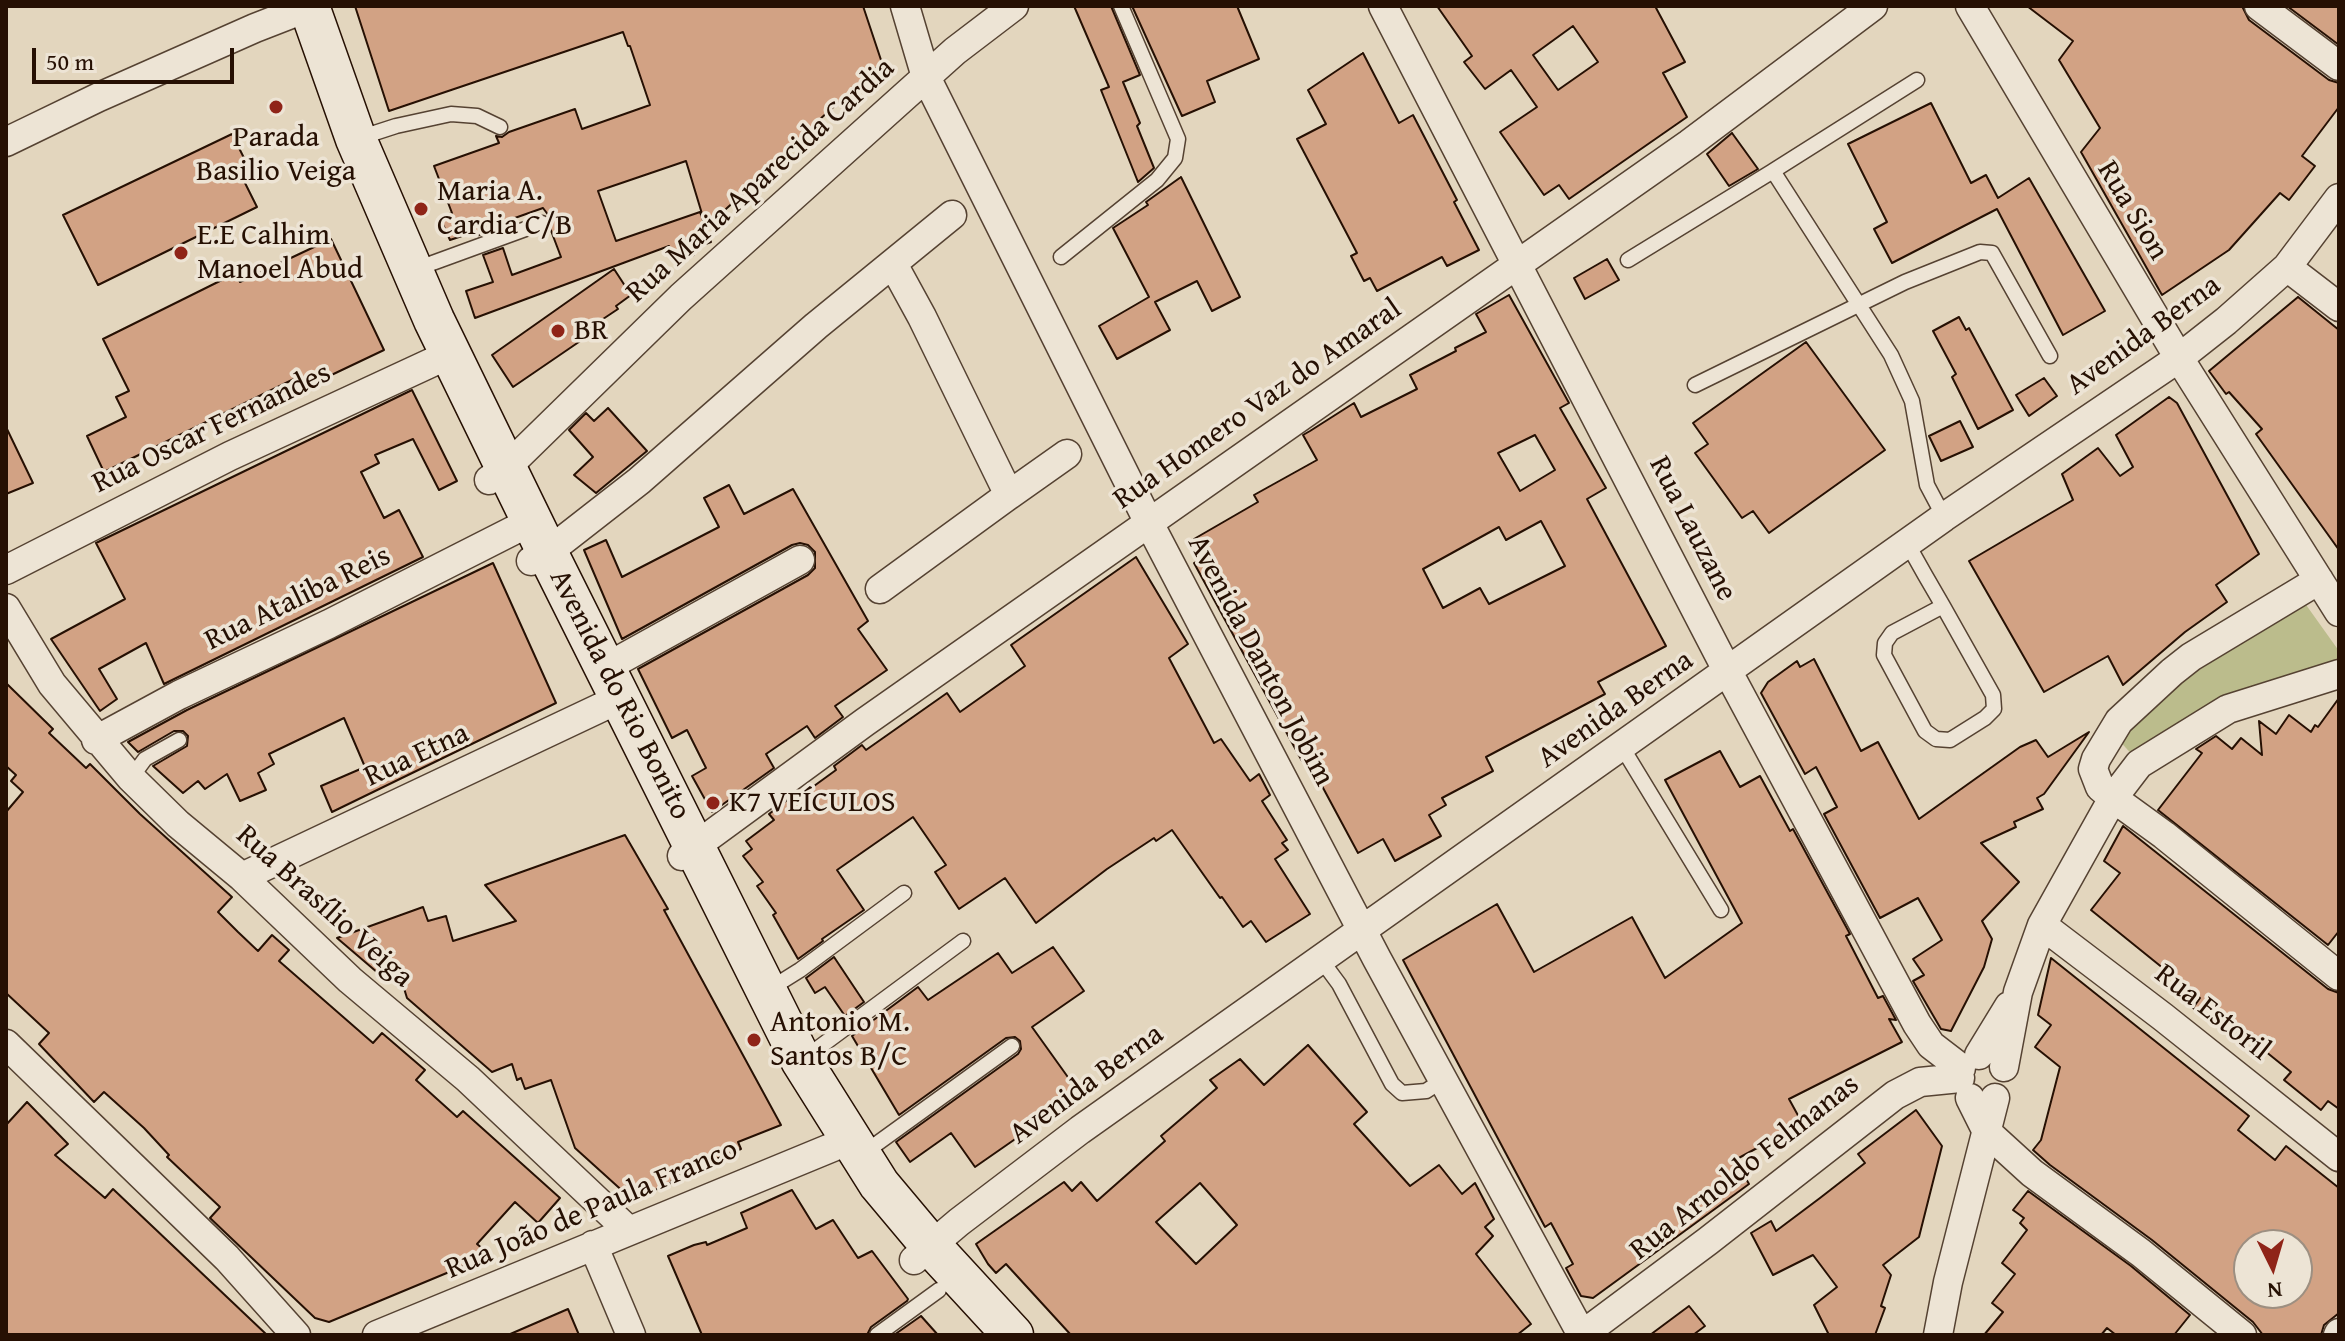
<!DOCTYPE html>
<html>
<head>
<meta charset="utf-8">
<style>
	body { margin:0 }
	#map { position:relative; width:2345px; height:1341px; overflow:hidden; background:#e3d6be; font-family:"Gentium Book Plus",serif }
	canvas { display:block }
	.frame { position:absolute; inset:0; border:8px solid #261003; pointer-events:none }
	.north { position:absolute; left:2233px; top:1229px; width:80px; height:80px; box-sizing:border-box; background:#ede4d5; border:2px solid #9d8f81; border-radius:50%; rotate:175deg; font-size:22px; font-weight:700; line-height:32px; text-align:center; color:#261003 }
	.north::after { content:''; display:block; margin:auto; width:28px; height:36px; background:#8f2418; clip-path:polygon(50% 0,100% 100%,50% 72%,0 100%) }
	.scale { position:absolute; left:32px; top:48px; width:202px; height:36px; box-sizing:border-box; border:4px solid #261003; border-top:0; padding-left:10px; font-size:24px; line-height:28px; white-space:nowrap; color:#261003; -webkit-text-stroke:6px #ede4d5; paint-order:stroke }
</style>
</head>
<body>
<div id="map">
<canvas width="2345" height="1341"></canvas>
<div class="frame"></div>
<div class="north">N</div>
<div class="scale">50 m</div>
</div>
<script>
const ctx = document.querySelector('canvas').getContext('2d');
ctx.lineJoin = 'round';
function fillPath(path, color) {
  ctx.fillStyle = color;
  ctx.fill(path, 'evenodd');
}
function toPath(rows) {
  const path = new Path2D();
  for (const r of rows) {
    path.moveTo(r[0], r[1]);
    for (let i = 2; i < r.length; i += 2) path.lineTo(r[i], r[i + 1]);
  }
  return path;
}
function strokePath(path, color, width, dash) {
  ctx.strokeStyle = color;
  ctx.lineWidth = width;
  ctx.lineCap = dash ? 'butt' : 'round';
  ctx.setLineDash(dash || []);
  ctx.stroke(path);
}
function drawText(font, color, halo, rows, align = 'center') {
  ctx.font = font + ' "Gentium Book Plus",serif';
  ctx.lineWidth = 7;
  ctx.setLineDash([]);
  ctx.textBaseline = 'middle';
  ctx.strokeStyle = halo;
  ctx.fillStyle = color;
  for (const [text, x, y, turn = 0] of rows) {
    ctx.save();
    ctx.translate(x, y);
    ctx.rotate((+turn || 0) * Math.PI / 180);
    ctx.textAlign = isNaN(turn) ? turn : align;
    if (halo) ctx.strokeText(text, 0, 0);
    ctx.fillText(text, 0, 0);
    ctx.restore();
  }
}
fillPath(toPath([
	[2304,602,2339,651,2339,664,2137,760,2115,736,2191,675]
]), '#bbbc8c');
const building = toPath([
	[355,6,863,6,882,63,819,120,821,123,706,227,686,161,598,191,616,241,700,212,711,242,692,249,694,255,674,262,669,246,475,318,466,291,493,282,483,255,503,248,512,275,561,257,550,228,552,220,543,208,495,225,496,229,476,236,474,232,450,240,440,218,452,213,434,166,499,143,496,136,502,137,509,132,575,109,582,129,650,105,630,46,628,46,623,32,389,111,355,6],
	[1074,6,1111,6,1140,75,1123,82,1140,123,1137,126,1154,168,1138,182,1101,90,1109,87,1074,6],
	[1132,6,1237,6,1259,59,1207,81,1215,102,1182,116,1132,6],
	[1437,6,1655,6,1685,62,1663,73,1687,117,1569,199,1559,185,1544,195,1500,132,1537,107,1511,70,1485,89,1464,62,1472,56,1437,6],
	[1573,26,1598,62,1558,90,1533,55,1573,26],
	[2027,6,2242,6,2249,20,2329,80,2339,83,2339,107,2302,156,2315,166,2289,200,2280,193,2229,250,2162,295,2081,152,2100,128,2059,60,2073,41,2027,6],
	[2287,6,2339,6,2339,45,2287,6],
	[1363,53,1399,123,1413,115,1457,200,1454,202,1479,250,1447,266,1442,257,1377,291,1370,278,1364,281,1351,256,1357,253,1297,139,1326,124,1308,90,1363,53],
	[1931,103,1971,183,1986,175,1998,198,2029,178,2105,311,2063,335,1997,209,1892,263,1874,229,1887,222,1848,144,1931,103],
	[1732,133,1758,169,1729,186,1707,154,1732,133],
	[232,134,249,168,240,173,257,207,98,285,63,215,232,134],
	[1181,177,1240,297,1212,311,1197,281,1155,302,1170,330,1117,359,1099,326,1149,297,1113,228,1148,205,1146,202,1181,177],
	[331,239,384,350,304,388,298,377,104,472,87,436,126,417,116,397,129,391,103,339,236,273,240,282,331,239],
	[1607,259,1619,280,1585,299,1574,278,1607,259],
	[614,269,631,295,616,306,618,309,588,329,592,333,513,387,492,355,614,269],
	[1509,295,1569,403,1560,408,1606,488,1587,499,1666,646,1598,682,1605,694,1486,757,1493,771,1442,798,1446,805,1429,815,1441,836,1395,861,1383,839,1358,853,1307,758,1302,761,1194,563,1203,558,1194,539,1258,502,1254,495,1317,460,1303,435,1310,431,1354,403,1361,417,1417,389,1410,375,1456,351,1455,348,1486,332,1476,314,1509,295],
	[1535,435,1555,470,1520,491,1498,453,1535,435],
	[1541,521,1565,566,1489,604,1480,588,1443,608,1423,569,1499,527,1506,540,1541,521],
	[2298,297,2339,330,2339,550,2256,434,2262,429,2229,392,2226,394,2209,371,2298,297],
	[1959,317,1966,330,1969,328,2013,410,1978,429,1952,377,1956,374,1933,331,1959,317],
	[1806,342,1885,450,1769,533,1753,511,1742,518,1695,453,1708,444,1693,423,1806,342],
	[2044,378,2057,396,2029,416,2016,395,2044,378],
	[412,390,457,481,439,490,413,439,375,455,379,463,361,472,384,518,399,510,423,557,164,684,146,643,99,669,117,699,100,711,51,639,125,599,96,543,412,390],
	[2169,397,2177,403,2259,554,2216,585,2227,602,2185,632,2123,685,2108,656,2044,692,1969,561,2073,500,2062,474,2098,448,2120,476,2133,467,2116,435,2169,397],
	[608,408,647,451,596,493,574,475,593,457,569,430,586,413,594,421,608,408],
	[1960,421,1973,447,1941,461,1929,436,1960,421],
	[6,427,33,483,6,494,6,427],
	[729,485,744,514,793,489,868,621,858,629,887,670,835,706,843,717,815,738,807,726,766,754,774,768,712,812,692,776,706,768,687,730,672,738,638,669,808,575,815,568,815,552,808,545,800,543,792,545,622,639,584,550,606,540,622,577,719,527,704,498,729,485],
	[1136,557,1188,644,1169,658,1214,743,1221,739,1250,781,1259,774,1270,795,1262,801,1287,840,1282,843,1288,850,1275,859,1310,914,1266,942,1251,921,1243,927,1222,897,1220,898,1172,830,1156,841,1154,838,1107,869,1036,923,1005,878,959,909,935,872,946,865,913,817,837,870,864,910,822,939,823,941,798,959,773,915,776,913,757,886,763,882,743,856,752,849,746,841,774,820,769,814,790,798,792,802,836,770,834,766,862,745,866,750,947,693,960,712,1025,666,1011,645,1136,557],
	[493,563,556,703,332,812,321,786,365,767,344,718,269,754,274,764,258,773,266,790,240,801,227,774,205,789,198,781,183,793,153,766,187,746,188,736,183,731,174,731,138,752,128,742,187,710,493,563],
	[1814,659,1861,751,1878,742,1919,819,2020,747,2036,740,2048,757,2089,732,2044,794,2037,798,2043,809,2014,822,2016,827,1981,843,2019,882,1982,921,1992,939,1984,967,1951,1031,1941,1029,1913,981,1924,975,1913,959,1942,940,1918,898,1880,918,1824,814,1837,807,1816,767,1805,774,1761,693,1768,682,1797,661,1800,667,1814,659],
	[6,683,53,729,49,733,86,768,90,764,140,814,232,897,218,912,238,932,258,951,272,935,289,950,279,961,373,1043,382,1033,425,1070,416,1080,457,1117,463,1111,560,1198,538,1223,515,1202,477,1244,490,1255,329,1322,315,1318,210,1218,220,1207,167,1157,169,1155,144,1128,104,1092,94,1102,39,1044,49,1033,6,993,6,812,23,792,11,781,16,775,6,766,6,683],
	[2339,698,2339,931,2328,945,2158,810,2202,753,2196,749,2216,736,2232,749,2241,738,2262,755,2259,721,2276,734,2289,715,2311,732,2315,725,2318,727,2339,698],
	[1720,751,1740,787,1760,776,1790,831,1793,829,1850,934,1846,936,1878,998,1883,996,1896,1020,1889,1019,1902,1042,1789,1099,1800,1119,1789,1125,1792,1129,1735,1160,1749,1184,1593,1298,1581,1296,1566,1268,1573,1264,1551,1223,1545,1227,1403,960,1497,904,1534,972,1632,917,1665,978,1742,923,1665,780,1720,751],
	[2123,826,2328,989,2339,993,2339,1109,2328,1101,2321,1110,2305,1097,2284,1080,2291,1072,2218,1013,2211,1022,2193,1008,2200,998,2091,910,2120,873,2104,861,2123,826],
	[625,835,668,909,664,910,781,1125,738,1142,741,1149,673,1176,671,1183,639,1197,627,1195,575,1148,551,1080,525,1089,521,1078,517,1080,512,1064,492,1072,407,998,399,972,385,979,337,938,423,907,428,921,446,916,453,941,516,921,485,885,625,835],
	[1053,947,1084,991,1032,1027,1080,1094,975,1167,951,1133,910,1162,896,1142,1018,1054,1021,1049,1020,1041,1015,1037,1006,1038,899,1115,852,1036,918,987,928,1000,998,953,1012,973,1053,947],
	[834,957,864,1002,845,1016,825,987,815,993,806,978,834,957],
	[2051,958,2249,1116,2238,1130,2275,1160,2286,1146,2339,1188,2339,1313,2324,1325,2321,1335,2263,1335,2253,1322,2152,1240,2050,1165,2033,1150,2041,1140,2060,1067,2035,1047,2051,1025,2038,1015,2051,958],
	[2249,1245,2297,1245,2297,1293,2249,1293,2249,1245],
	[1308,1045,1367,1112,1354,1124,1410,1186,1439,1165,1462,1194,1475,1183,1494,1219,1485,1227,1493,1236,1476,1254,1531,1324,1517,1335,1071,1335,1006,1264,996,1273,988,1264,976,1244,1064,1182,1072,1191,1081,1182,1097,1201,1165,1141,1161,1136,1217,1088,1210,1080,1240,1059,1264,1085,1308,1045],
	[1200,1183,1237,1225,1196,1264,1156,1222,1200,1183],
	[27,1102,68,1144,55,1155,105,1198,113,1189,267,1335,6,1335,6,1125,27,1102],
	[1916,1110,1942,1146,1919,1237,1883,1265,1891,1275,1881,1306,1885,1308,1875,1335,1829,1335,1814,1305,1837,1287,1813,1255,1773,1275,1751,1233,1771,1221,1776,1231,1820,1198,1865,1163,1858,1154,1916,1110],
	[792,1190,816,1229,833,1220,858,1258,872,1251,908,1299,907,1301,871,1327,867,1335,702,1335,668,1256,694,1245,706,1242,707,1245,747,1228,741,1213,792,1190],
	[2028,1191,2131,1266,2190,1315,2174,1335,2116,1335,2107,1328,2101,1335,1984,1335,2003,1312,1992,1303,2015,1274,2002,1263,2027,1230,2020,1223,2024,1218,2013,1210,2028,1191],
	[1689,1306,1705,1326,1693,1335,1650,1335,1689,1306],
	[568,1309,579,1335,508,1335,568,1309],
	[921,1316,938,1335,894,1335,921,1316]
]);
fillPath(building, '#d2a284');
strokePath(building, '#261003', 2);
const lane = toPath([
	[1917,80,1773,171,1891,355,1912,401,1927,485,1944,517],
	[359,138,396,126,451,114,477,116,500,127],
	[1061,257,1157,180,1175,158,1178,139,1121,6],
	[1628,260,1773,171],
	[416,269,542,223],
	[1695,385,1905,282,1980,252,1992,253,2050,356],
	[1907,543,1925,575,1943,606,1993,695,1994,709,1985,718,1950,740,1936,739,1925,731,1884,655,1885,643,1892,633,1943,606],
	[1622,747,1721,910],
	[131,778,145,759,179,740],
	[1322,961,1339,984,1392,1084,1402,1093,1426,1091,1443,1080],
	[768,990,800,970,904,893],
	[802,1060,963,941],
	[864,1153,1012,1046],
	[877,1335,939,1290]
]);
const street = toPath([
	[905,6,926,77,1149,523,1377,959,1582,1335],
	[1383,6,1728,672,1917,1024,1931,1045,1961,1068],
	[1970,6,2179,358,2339,612],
	[2259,6,2339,66],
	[6,142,99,97,255,28,309,7],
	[893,264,922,317,1009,495,1067,454],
	[2287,267,2339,307],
	[489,480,506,468,681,297,955,51,1014,6],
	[531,561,557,545,639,481,816,326,952,215],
	[6,570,230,456,450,354],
	[2319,580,2191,657,2172,672,2119,721,2096,759,2093,769,2100,787,2113,798,2164,835,2339,976],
	[880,589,1009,495],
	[6,608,52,684,131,778,178,824,242,877,350,980,468,1079,628,1230],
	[605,668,800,560],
	[96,740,179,695,329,624,532,521],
	[682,856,865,722,1689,144,1873,6],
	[242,877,621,698],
	[2042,925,2163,1017,2339,1157],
	[6,1044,227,1258,296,1335],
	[1979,1055,2009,1006],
	[2004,1067,2018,992,2042,925,2113,798,2139,764,2228,709,2339,674],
	[1970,1098,1987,1132,2032,1173,2141,1253,2242,1335],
	[593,1245,631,1335],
	[914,1260,959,1222,1080,1130,1944,517,2179,358,2226,321,2287,267,2339,198],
	[377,1335,833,1147],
	[1582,1335,1708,1241,1895,1095,1920,1082,1960,1078],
	[1938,1335,1948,1282,1995,1098],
	[2338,1335,2339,1333]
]);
const secondary = toPath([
	[309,6,356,139,434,320,547,552,801,1060,879,1184,931,1246,1013,1335]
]);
strokePath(lane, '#554232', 17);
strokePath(street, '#554232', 31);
strokePath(secondary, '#261003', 43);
strokePath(lane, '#ede4d5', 14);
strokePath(street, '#ede4d5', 28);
strokePath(secondary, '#ede4d5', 40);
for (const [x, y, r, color] of [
	[276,107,8,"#8f2418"],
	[421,209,8,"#8f2418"],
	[181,253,8,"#8f2418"],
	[558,331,8,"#8f2418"],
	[713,803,8,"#8f2418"],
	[754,1040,8,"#8f2418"]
]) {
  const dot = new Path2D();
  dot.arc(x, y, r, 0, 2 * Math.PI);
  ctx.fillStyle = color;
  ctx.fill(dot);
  strokePath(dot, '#ede4d5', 3);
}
drawText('30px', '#261003', '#ede4d5', [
	["Parada",276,138,"center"],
	["Basilio Veiga",276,172,"center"],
	["Maria A.",437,192],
	["Cardia C/B",437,226],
	["E.E Calhim",197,236],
	["Manoel Abud",197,270],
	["BR",574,331],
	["K7 VEÍCULOS",729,803],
	["Antonio M.",770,1023],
	["Santos B/C",770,1057]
], 'left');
drawText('30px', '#261003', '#ede4d5', [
	["Rua Maria Aparecida Cardia",761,181,-42],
	["Rua Sion",2132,211,59],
	["Avenida Berna",2144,336,-36],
	["Rua Homero Vaz do Amaral",1258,405,-35],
	["Rua Oscar Fernandes",212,429,-26],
	["Rua Lauzane",1692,529,63],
	["Rua Ataliba Reis",298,599,-26],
	["Avenida Danton Jobim",1260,661,62],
	["Avenida do Rio Bonito",619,695,63],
	["Avenida Berna",1616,710,-35],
	["Rua Etna",417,756,-25],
	["Rua Brasílio Veiga",324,907,42],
	["Rua Estoril",2212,1013,38],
	["Avenida Berna",1087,1085,-36],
	["Rua Arnoldo Felmanas",1745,1168,-38],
	["Rua João de Paula Franco",592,1210,-23]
]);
</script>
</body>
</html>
